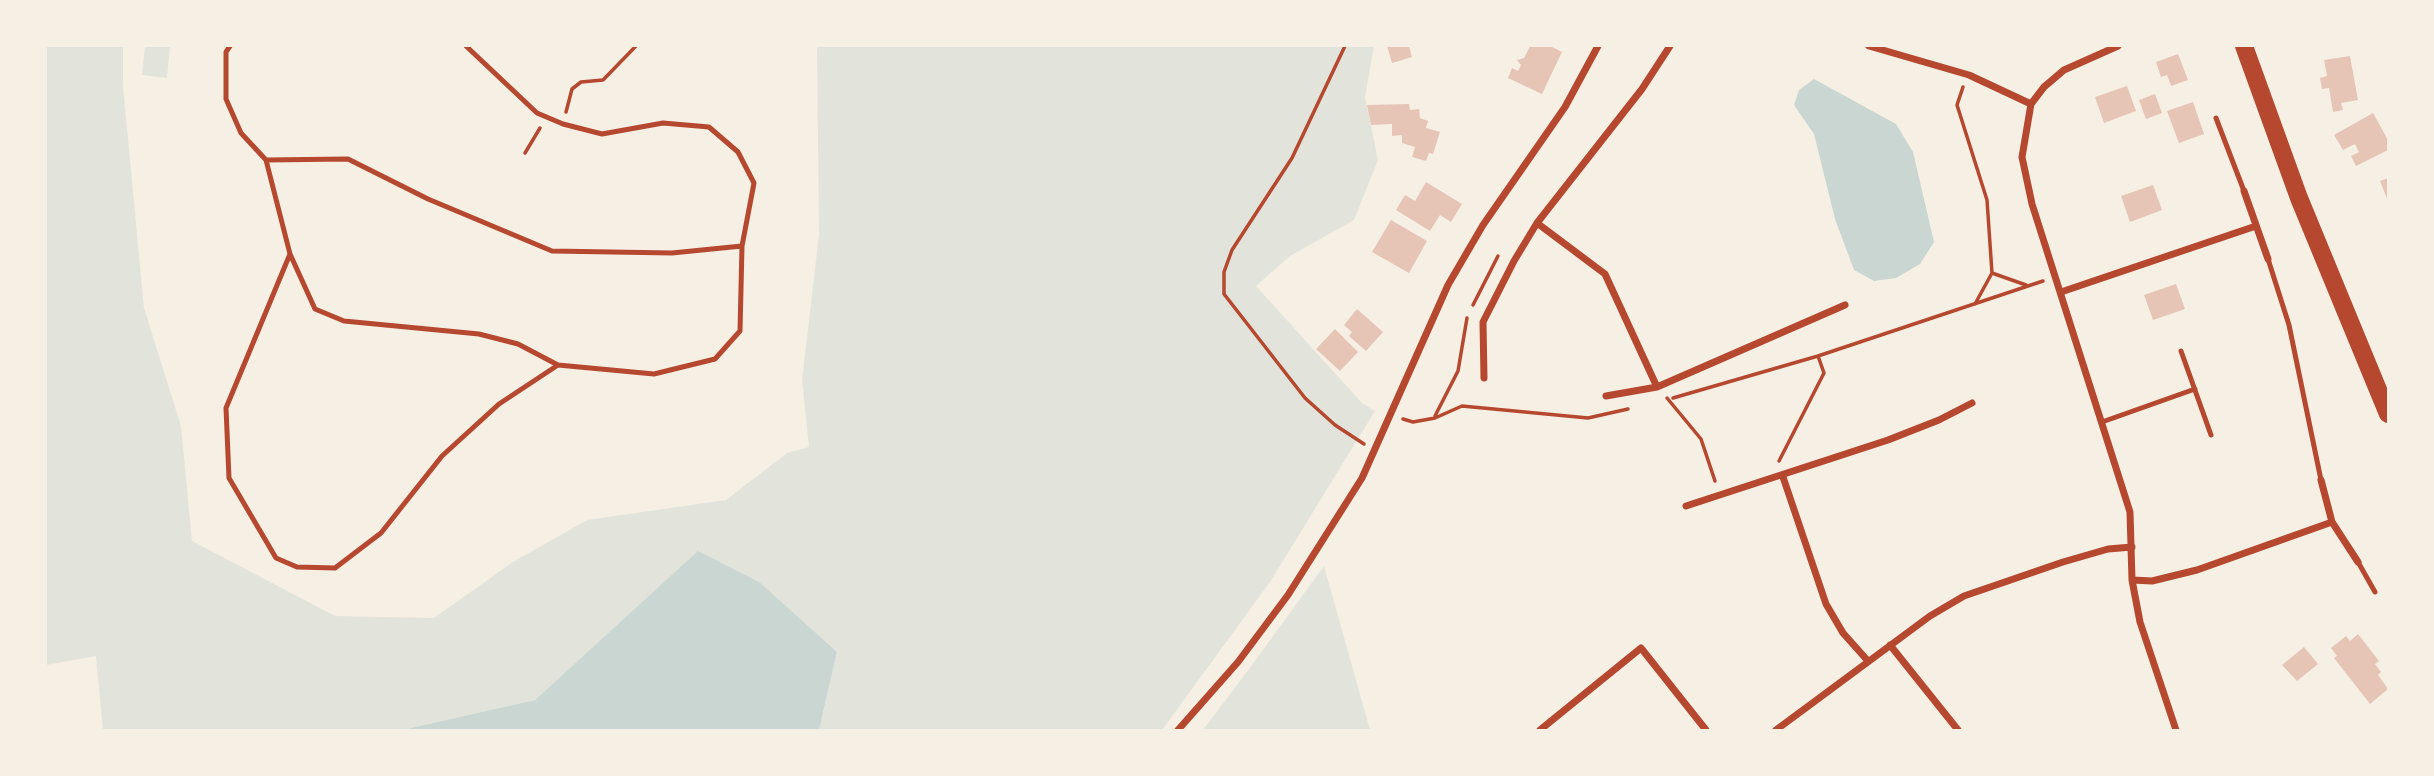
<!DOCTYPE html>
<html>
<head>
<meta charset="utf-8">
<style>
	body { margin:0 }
	#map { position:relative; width:2434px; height:776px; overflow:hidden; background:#f6efe4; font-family:"Public Sans",sans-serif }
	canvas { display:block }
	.frame { position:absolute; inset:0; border:47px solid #f6efe4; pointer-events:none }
</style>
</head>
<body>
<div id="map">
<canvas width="2434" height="776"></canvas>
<div class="frame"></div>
</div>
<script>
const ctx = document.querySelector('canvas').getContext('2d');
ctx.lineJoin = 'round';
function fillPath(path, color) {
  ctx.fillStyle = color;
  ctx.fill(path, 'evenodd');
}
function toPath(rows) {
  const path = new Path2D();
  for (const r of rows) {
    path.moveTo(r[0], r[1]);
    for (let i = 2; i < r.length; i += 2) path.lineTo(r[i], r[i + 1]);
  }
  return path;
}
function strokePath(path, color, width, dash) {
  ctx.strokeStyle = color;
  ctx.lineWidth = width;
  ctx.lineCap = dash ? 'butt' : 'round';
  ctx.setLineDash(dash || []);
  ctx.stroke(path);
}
fillPath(toPath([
	[46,46,123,46,123,86,144,308,181,426,192,541,335,616,434,618,513,562,587,520,726,500,787,453,809,447,802,380,819,235,817,46,1374,46,1365,97,1378,160,1354,220,1290,256,1256,286,1362,403,1375,411,1270,582,1162,730,819,730,837,652,699,551,535,700,402,730,103,730,96,656,46,665],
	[145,46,170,46,167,78,142,75],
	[1324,566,1370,730,1203,730,1249,669]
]), '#e2e4dc');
fillPath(toPath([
	[1814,79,1896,124,1913,152,1934,242,1920,264,1896,278,1874,281,1854,270,1835,219,1814,134,1794,105,1799,90],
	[698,551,759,582,837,652,819,730,402,730,535,700]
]), '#c9d6d2');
fillPath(toPath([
	[1387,46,1409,46,1412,57,1392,63],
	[1530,46,1550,46,1562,52,1542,94,1508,78,1512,68,1518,71,1521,65,1517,60,1524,58],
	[2178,54,2188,80,2171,86,2167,75,2161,77,2156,62],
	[2350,56,2358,100,2341,103,2343,110,2333,112,2329,88,2322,89,2320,78,2327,76,2324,60],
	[2127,86,2136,111,2104,123,2095,97],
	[2155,94,2162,113,2146,119,2139,100],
	[2193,102,2204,134,2179,143,2167,111],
	[1409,104,1410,110,1419,109,1420,118,1428,121,1426,128,1440,132,1433,154,1429,153,1426,161,1412,157,1415,147,1402,143,1402,135,1392,136,1392,124,1371,125,1367,105],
	[2373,113,2388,140,2388,150,2356,166,2351,156,2359,152,2355,144,2343,150,2334,135],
	[2388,178,2388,201,2380,181],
	[1426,182,1462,204,1451,222,1440,215,1430,231,1396,210,1405,195,1415,201],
	[2153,185,2162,210,2130,222,2121,196],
	[1391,220,1427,241,1409,273,1372,252],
	[2176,284,2185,309,2153,320,2144,295],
	[1357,309,1383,332,1366,351,1349,336,1352,332,1344,325],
	[1335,329,1358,352,1340,371,1316,349],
	[2358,634,2379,661,2375,664,2381,672,2378,675,2388,689,2370,704,2334,658,2337,656,2331,648,2346,636,2350,641],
	[2304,647,2318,664,2297,681,2282,665]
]), '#e6c5b7');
strokePath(toPath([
	[1345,46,1292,158,1232,250,1224,272,1224,294,1305,398,1335,425,1364,444],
	[1963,87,1957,105,1987,200,1992,273,1975,304],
	[566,112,572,89,581,82,603,80,636,46],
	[525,153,540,128],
	[1992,273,2026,285],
	[1473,305,1498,256],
	[1667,398,1701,439,1715,481],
	[1673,398,1818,356,2043,281],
	[1435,416,1458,371,1467,318],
	[1403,419,1413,422,1435,418,1462,406,1588,418,1628,409],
	[1779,461,1824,373,1818,356]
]), '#b5482f', 3.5);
strokePath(toPath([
	[230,46,226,52,226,99,241,133,266,160,290,254,315,309,344,321,479,334,518,344,558,365,654,374,715,359,740,331,742,246,754,183,738,152,709,127,663,123,602,134,563,124,537,113,466,46],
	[2216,118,2244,191],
	[266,160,348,159,428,199,552,251,672,253,742,246],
	[290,254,226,408,229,478,276,558,297,567,335,568,381,533,442,456,499,404,558,365],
	[2268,259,2289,325,2321,480],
	[2181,351,2211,435],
	[2102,422,2195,389],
	[2358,562,2375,592]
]), '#b5482f', 5);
strokePath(toPath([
	[1869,46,1969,75,2031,104],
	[2118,46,2064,70,2044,87,2031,104,2022,157,2032,204,2130,512,2132,580,2140,622,2176,730],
	[2244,191,2268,259],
	[1537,223,1605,274,1657,387],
	[2061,292,2256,226],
	[1484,378,1483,322,1514,261,1537,223,1642,89,1670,46],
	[1606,396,1657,387,1845,305],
	[1783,477,1826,604,1843,633,1868,661],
	[2321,480,2332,522,2358,562],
	[1686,506,1888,440,1939,420,1972,403],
	[2132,580,2152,581,2197,570,2332,522],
	[1890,645,1958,730],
	[1178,730,1238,662,1288,595,1362,478,1448,285,1483,225,1565,107,1598,46],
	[1540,730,1641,648,1706,730],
	[1776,730,1930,616,1964,596,2063,562,2108,549,2132,547]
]), '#b5482f', 7);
strokePath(toPath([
	[2244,46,2299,198,2388,414]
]), '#b5482f', 18);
</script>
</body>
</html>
